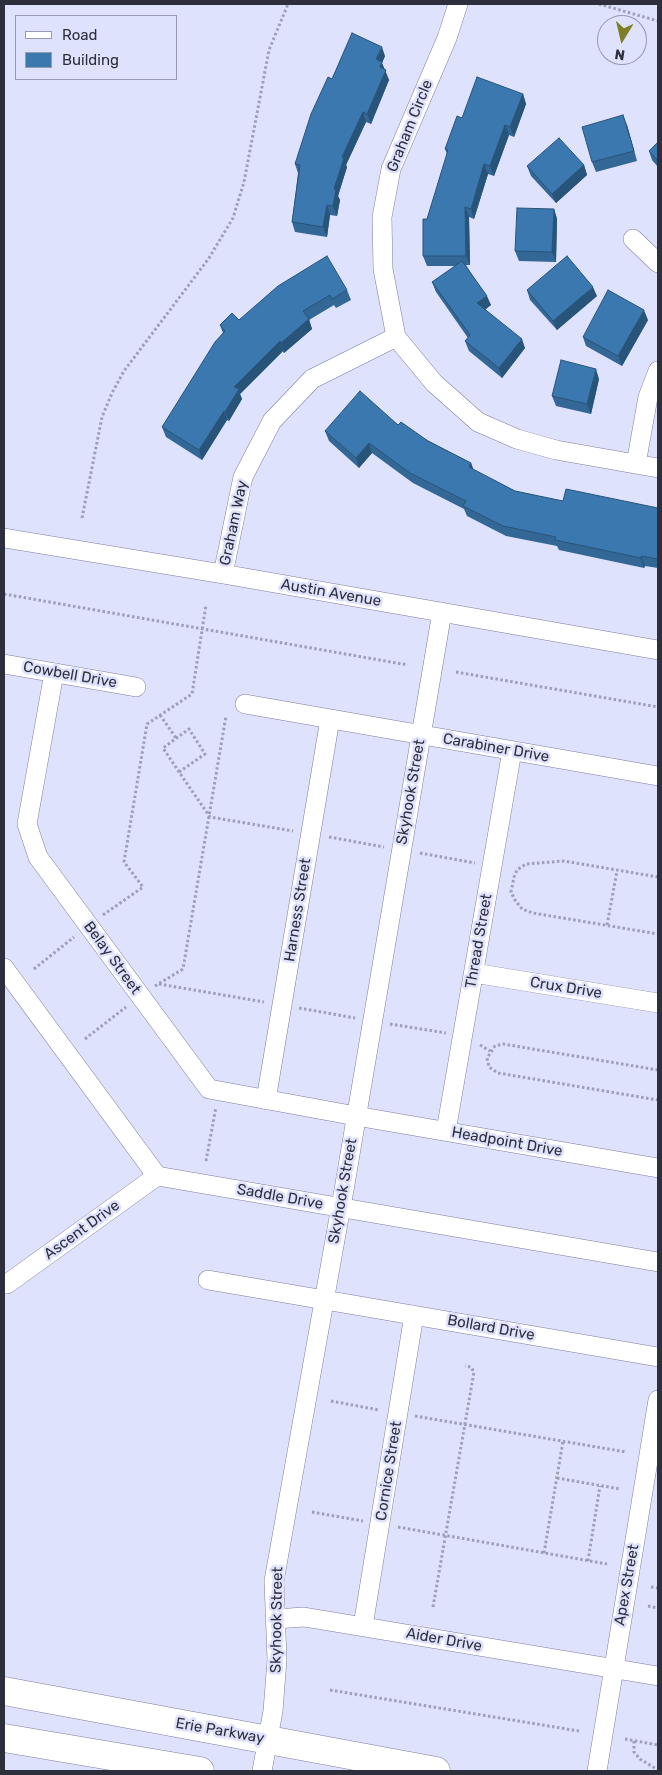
<!DOCTYPE html>
<html>
<head>
<meta charset="utf-8">
<style>
	body { margin:0 }
	#map { position:relative; width:662px; height:1775px; overflow:hidden; background:#dfe2fd; font-family:Rubik,sans-serif }
	canvas { display:block }
	.frame { position:absolute; inset:0; border:5px solid #2e2f3c; pointer-events:none }
	.legend { position:absolute; left:15px; top:15px; width:162px; height:65px; box-sizing:border-box; background:#dfe2fd; border:1px solid #989ab0; margin:0; padding:6px 9px; list-style:none; font-size:15px; color:#2e2f3c }
	.legend li { display:flex; align-items:center; gap:10px; height:25px }
	.legend b { width:25px; border:1px solid #989ab0 }
	.north { position:absolute; left:597px; top:15px; width:50px; height:50px; box-sizing:border-box; background:#dfe2fd; border:1px solid #989ab0; border-radius:50%; rotate:189deg; font-size:14px; font-weight:700; line-height:20px; text-align:center; color:#2e2f3c }
	.north::after { content:''; display:block; margin:auto; width:18px; height:22px; background:#7f7f27; clip-path:polygon(50% 0,100% 100%,50% 72%,0 100%) }
</style>
</head>
<body>
<div id="map">
<canvas width="662" height="1775"></canvas>
<div class="frame"></div>
<ul class="legend">
<li><b style="height:6px;background:#fff"></b>Road</li>
<li><b style="height:14px;background:#3a78af"></b>Building</li>
</ul>
<div class="north">N</div>
</div>
<script>
const ctx = document.querySelector('canvas').getContext('2d');
ctx.lineJoin = 'round';
function toPath(rows) {
  const path = new Path2D();
  for (const r of rows) {
    path.moveTo(r[0], r[1]);
    for (let i = 2; i < r.length; i += 2) path.lineTo(r[i], r[i + 1]);
  }
  return path;
}
function strokePath(path, color, width, dash) {
  ctx.strokeStyle = color;
  ctx.lineWidth = width;
  ctx.lineCap = dash ? 'butt' : 'round';
  ctx.setLineDash(dash || []);
  ctx.stroke(path);
}
function fillPath(path, color) {
  ctx.fillStyle = color;
  ctx.fill(path, 'evenodd');
}
function drawText(font, color, halo, rows, align = 'center') {
  ctx.font = font + ' Rubik,sans-serif';
  ctx.lineWidth = 5;
  ctx.setLineDash([]);
  ctx.textBaseline = 'middle';
  ctx.strokeStyle = halo;
  ctx.fillStyle = color;
  for (const [text, x, y, turn = 0] of rows) {
    ctx.save();
    ctx.translate(x, y);
    ctx.rotate((+turn || 0) * Math.PI / 180);
    ctx.textAlign = isNaN(turn) ? turn : align;
    if (halo) ctx.strokeText(text, 0, 0);
    ctx.fillText(text, 0, 0);
    ctx.restore();
  }
}
const minor = toPath([
	[458,4,447,38,391,169,382,217,383,269,396,337,434,383,478,422,517,439,556,450,658,468],
	[633,239,658,263],
	[636,464,648,397,658,371],
	[4,538,223,574,658,650],
	[223,574,243,477,272,421,312,379,396,337],
	[4,664,136,687],
	[54,673,27,824,38,857,209,1089,356,1116,658,1168],
	[245,704,658,776],
	[4,968,157,1176,658,1262],
	[474,973,658,1003],
	[266,1100,330,719],
	[446,1131,512,751],
	[208,1280,658,1357],
	[7,1284,157,1176],
	[275,1619,304,1617,658,1676],
	[363,1626,414,1315],
	[262,1771,273,1711,277,1660,274,1581,345,1184,442,612],
	[597,1771,658,1400]
]);
const secondary = toPath([
	[4,1691,436,1771],
	[4,1738,200,1771]
]);
strokePath(minor, '#7c7e9d', 20);
strokePath(secondary, '#7c7e9d', 29);
strokePath(toPath([
	[599,4,658,21],
	[82,518,102,417,112,393,124,371,209,258,233,218,244,182,269,50,288,4],
	[4,594,408,665],
	[456,672,658,707],
	[160,715,176,738],
	[179,772,205,754,189,729,163,748,179,772,210,817,293,831],
	[329,837,384,847],
	[420,853,475,863],
	[658,877,564,861,526,864,517,870,514,877,511,892,515,900,522,909,533,913,658,934],
	[103,915,143,887,124,862,147,724,192,694,206,605],
	[607,925,617,871],
	[34,969,74,937],
	[159,984,264,1002],
	[155,986,183,969,226,716],
	[299,1008,355,1018],
	[390,1024,446,1033],
	[85,1039,126,1007],
	[480,1045,490,1051],
	[658,1070,503,1044,495,1046,487,1058,489,1067,498,1073,658,1100],
	[206,1161,216,1107],
	[331,1401,379,1410],
	[415,1416,626,1452],
	[557,1478,620,1489],
	[312,1512,363,1521],
	[398,1527,607,1564],
	[544,1553,563,1441],
	[588,1561,600,1486],
	[651,1587,658,1588],
	[648,1606,658,1608],
	[433,1607,474,1372,471,1367,465,1366],
	[330,1690,579,1731],
	[625,1739,658,1745],
	[634,1741,634,1752,640,1759,658,1770]
]), '#9d9fb5', 3, [2.5, 2.5]);
strokePath(minor, '#fff', 19);
strokePath(secondary, '#fff', 28);
fillPath(toPath([
	[385,56,382,63,389,80,371,124,366,122,346,165,347,167,338,196,340,200,337,216,330,215,327,237,295,232,292,222,298,173,295,164,332,79],
	[523,94,526,104,514,137,509,135,494,176,488,174,474,219,469,217,470,265,466,265,491,305,485,309,525,348,502,378,469,351,465,341,468,338,436,292,432,282,456,266,427,266,423,256,427,219,447,154,445,149,462,118],
	[627,125,637,161,596,172,592,162],
	[658,142,658,167,652,160,649,151],
	[584,165,587,175,556,203,531,176,527,166],
	[554,209,557,219,556,262,519,261,515,251],
	[347,290,351,300,336,308,334,305,309,320,312,329,284,353,283,351,240,394,242,399,229,421,227,420,202,460,166,437,162,427,223,333,220,325],
	[527,290,597,296,557,330,530,300],
	[648,320,622,366,586,346,583,337],
	[599,379,591,414,556,406,552,396],
	[398,425,471,463,473,470,515,491,563,501,658,508,658,568,645,566,644,568,559,550,557,546,506,536,467,516,464,509,413,483,372,453,359,468,329,441,325,431]
]), '#326796');
fillPath(toPath([
	[382,47,385,56,382,63,389,80,371,124,367,114,376,59],
	[523,94,526,104,514,137,510,127],
	[363,112,366,122,346,165,347,167,338,196,340,200,337,216,333,206,334,189,342,157],
	[623,115,627,125,637,161,634,151],
	[505,125,509,135,494,176,490,166],
	[484,164,488,174,474,219,471,209],
	[584,165,587,175,556,203,552,194],
	[327,205,330,215,327,237,323,227],
	[465,207,469,217,470,265,466,256],
	[554,209,557,219,556,262,552,252],
	[593,287,597,296,557,330,553,321],
	[487,296,491,305,481,313,477,303],
	[644,310,648,320,622,366,618,356],
	[309,319,312,329,284,353,281,343],
	[522,339,525,348,502,378,499,368],
	[280,341,283,351,240,394,242,399,229,421,225,412,234,387],
	[596,369,599,379,591,414,587,404],
	[224,411,227,420,202,460,199,450],
	[369,443,372,453,359,468,356,458],
	[471,463,475,473,469,467],
	[641,556,645,566,644,568,641,558]
]), '#29547a');
const building = toPath([
	[352,33,382,47,376,59,382,62,380,67,386,70,367,114,363,112,342,157,344,158,334,189,336,190,333,206,327,205,323,227,292,222,300,165,295,164,311,114,328,77,332,79,352,33],
	[477,77,523,94,510,127,505,125,490,166,484,164,471,209,465,207,466,256,423,256,423,219,427,219,448,150,445,149,457,116,462,118,477,77],
	[623,115,634,151,592,162,582,127,623,115],
	[559,138,584,165,552,194,527,166,559,138],
	[658,142,658,161,649,151,658,142],
	[517,208,554,209,552,252,515,251,517,208],
	[327,256,347,290,332,299,330,295,303,311,309,319,281,343,280,341,234,387,239,389,225,412,224,411,199,450,162,427,215,342,225,331,220,325,232,313,239,320,278,286,327,256],
	[567,256,593,287,553,321,527,290,567,256],
	[462,261,487,296,477,303,522,339,499,368,465,341,470,335,432,282,462,261],
	[608,290,644,310,618,356,583,337,608,290],
	[561,360,596,369,587,404,552,396,561,360],
	[360,391,398,425,401,422,428,441,471,463,469,467,515,491,563,501,566,489,658,508,658,559,641,556,641,558,555,540,556,537,503,526,463,506,466,501,410,473,369,443,356,458,325,431,360,391]
]);
fillPath(building, '#3a78af');
strokePath(building, '#29547a', 1);
drawText('15px', '#2e2f3c', '#dfe2fd', [
	["Graham Circle",410,126,-68],
	["Graham Way",234,523,-78],
	["Austin Avenue",331,593,10],
	["Cowbell Drive",70,675,10],
	["Carabiner Drive",496,748,10],
	["Skyhook Street",411,792,-80],
	["Harness Street",298,910,-81],
	["Thread Street",479,941,-80],
	["Belay Street",112,958,54],
	["Crux Drive",566,988,9],
	["Headpoint Drive",507,1142,10],
	["Skyhook Street",343,1191,-80],
	["Saddle Drive",280,1197,10],
	["Ascent Drive",82,1230,-36],
	["Bollard Drive",491,1328,10],
	["Cornice Street",389,1471,-81],
	["Apex Street",627,1585,-80],
	["Skyhook Street",277,1620,-89],
	["Aider Drive",444,1640,10],
	["Erie Parkway",220,1731,10]
]);
</script>
</body>
</html>
